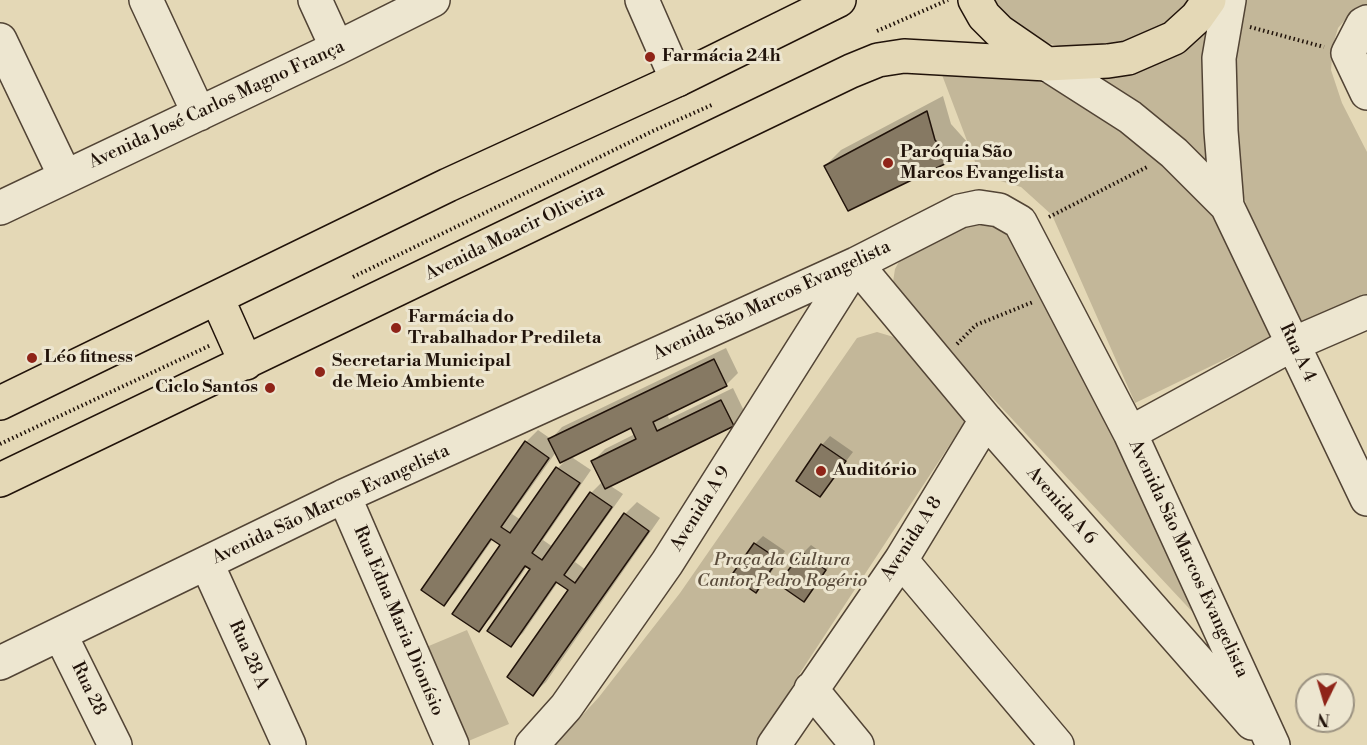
<!DOCTYPE html>
<html>
<head>
<meta charset="utf-8">
<style>
	body { margin:0 }
	#map { position:relative; width:1367px; height:745px; overflow:hidden; background:#e4d8b6; font-family:"Libre Bodoni",serif }
	canvas { display:block }
	.north { position:absolute; left:1295px; top:673px; width:60px; height:60px; box-sizing:border-box; background:#ede6d0; border:2px solid #9b9281; border-radius:50%; rotate:185deg; font-size:16px; font-weight:700; line-height:24px; text-align:center; color:#21130a }
	.north::after { content:''; display:block; margin:auto; width:21px; height:27px; background:#8f2418; clip-path:polygon(50% 0,100% 100%,50% 72%,0 100%) }
</style>
</head>
<body>
<div id="map">
<canvas width="1367" height="745"></canvas>
<div class="north">N</div>
</div>
<script>
const ctx = document.querySelector('canvas').getContext('2d');
ctx.lineJoin = 'round';
function fillPath(path, color) {
  ctx.fillStyle = color;
  ctx.fill(path, 'evenodd');
}
function toPath(rows) {
  const path = new Path2D();
  for (const r of rows) {
    path.moveTo(r[0], r[1]);
    for (let i = 2; i < r.length; i += 2) path.lineTo(r[i], r[i + 1]);
  }
  return path;
}
function strokePath(path, color, width, dash) {
  ctx.strokeStyle = color;
  ctx.lineWidth = width;
  ctx.lineCap = dash ? 'butt' : 'round';
  ctx.setLineDash(dash || []);
  ctx.stroke(path);
}
function drawText(font, color, halo, rows, align = 'center') {
  ctx.font = font + ' "Libre Bodoni",serif';
  ctx.lineWidth = 6;
  ctx.setLineDash([]);
  ctx.textBaseline = 'middle';
  ctx.strokeStyle = halo;
  ctx.fillStyle = color;
  for (const [text, x, y, turn = 0] of rows) {
    ctx.save();
    ctx.translate(x, y);
    ctx.rotate((+turn || 0) * Math.PI / 180);
    ctx.textAlign = isNaN(turn) ? turn : align;
    if (halo) ctx.strokeText(text, 0, 0);
    ctx.fillText(text, 0, 0);
    ctx.restore();
  }
}
fillPath(toPath([
	[981,0,1199,0,1170,28,1130,48,1085,52,1042,42],
	[1238,0,1367,0,1367,4,1351,13,1338,28,1333,45,1331,70,1342,103,1367,152,1367,302,1295,333,1257,236,1236,174,1235,6],
	[1218,8,1215,169,1083,76],
	[939,67,1014,73,1081,96,1211,203,1273,336,1135,403,1052,215,1021,187,980,175],
	[981,216,999,220,1012,238,1214,635,899,298,893,282,895,269,906,249],
	[877,332,897,338,966,420,802,670,757,745,555,745,599,697,680,593,857,338],
	[467,630,509,724,466,742,424,648]
]), '#c3b799');
fillPath(toPath([
	[943,96,951,124,968,143,952,159,848,209,825,166,841,150],
	[726,348,738,373,726,385,667,414,669,419,733,388,745,413,733,425,609,485,623,494,575,562,586,570,625,514,637,502,660,518,546,682,533,694,570,590,558,582,523,633,510,645,532,569,528,565,491,618,478,630,502,545,493,539,456,592,444,604,526,442,538,430,551,439,562,427],
	[631,426,635,434,605,449,593,461,603,481,591,493,553,547,543,540,591,470,570,456],
	[556,452,568,458,558,468,521,520,512,514],
	[830,436,853,452,820,495,798,480,822,445],
	[763,536,785,551,764,583,755,591,755,544],
	[811,545,833,561,811,592,803,600,803,553]
]), '#0003');
const building = toPath([
	[927,111,935,140,953,160,848,211,824,166,927,111],
	[714,359,727,386,653,422,657,431,721,400,734,426,605,489,591,461,636,439,631,428,560,463,548,439,714,359],
	[525,441,549,458,501,527,510,533,556,467,580,483,532,553,542,560,590,492,612,507,564,575,575,583,624,513,649,531,533,696,507,677,568,590,556,582,511,647,487,631,530,569,525,566,479,632,452,614,500,545,491,539,444,606,421,590,525,441],
	[821,444,846,461,820,497,796,481,821,444],
	[754,543,778,559,756,593,731,576,754,543],
	[802,552,826,570,804,602,778,584,802,552]
]);
fillPath(building, '#867963');
strokePath(building, '#21130a', 1.5);
const minor = toPath([
	[146,0,199,114],
	[315,0,337,48],
	[642,0,677,80],
	[1367,22,1363,24,1348,53,1367,93],
	[0,40,65,176],
	[1047,64,1130,117,1174,153,1227,206,1367,499],
	[1227,206,1221,131,1219,58,1229,0],
	[0,208,337,48,433,0],
	[1130,433,1293,344,1367,312],
	[344,496,452,745],
	[901,560,1057,745],
	[207,564,289,745],
	[60,634,115,745],
	[0,663,344,496,856,264,960,211,979,207,999,210,1020,222,1130,433,1273,745],
	[811,689,857,745],
	[532,745,566,707,667,563,856,264,986,420,1252,723],
	[774,745,901,560,986,420]
]);
const major = toPath([
	[975,0,984,16,999,31,1047,64,1108,61,1128,58,1174,38,1197,17,1209,0],
	[217,298,246,363],
	[0,403,448,185,677,80,839,0],
	[0,480,851,71,878,60,904,56,1047,64]
]);
strokePath(minor, '#524435', 36);
strokePath(major, '#21130a', 36);
strokePath(toPath([
	[1250,27,1324,47],
	[877,31,948,0],
	[1049,217,1149,166],
	[353,277,653,131,714,104],
	[957,344,976,325,1033,302],
	[0,444,211,345]
]), '#21130a', 4, [1.5, 3]);
strokePath(minor, '#ede6d0', 33);
strokePath(major, '#e4d8b6', 33);
for (const [x, y, r, color] of [
	[650,57,6,"#8f2418"],
	[888,163,6,"#8f2418"],
	[396,328,6,"#8f2418"],
	[32,358,6,"#8f2418"],
	[320,372,6,"#8f2418"],
	[270,388,6,"#8f2418"],
	[821,471,6,"#8f2418"]
]) {
  const dot = new Path2D();
  dot.arc(x, y, r, 0, 2 * Math.PI);
  ctx.fillStyle = color;
  ctx.fill(dot);
  strokePath(dot, '#ede6d0', 2);
}
drawText('bold 18px', '#21130a', '#ede6d0', [
	["Farmácia 24h",662,57],
	["Paróquia São",900,153],
	["Marcos Evangelista",900,174],
	["Farmácia do",408,318],
	["Trabalhador Predileta",408,339],
	["Léo fitness",44,358],
	["Secretaria Municipal",332,362],
	["de Meio Ambiente",332,383],
	["Ciclo Santos",258,388,"right"],
	["Auditório",833,471]
], 'left');
drawText('18px', '#21130a', '#ede6d0', [
	["Avenida José Carlos Magno França",217,105,-25],
	["Avenida Moacir Oliveira",515,233,-26],
	["Avenida São Marcos Evangelista",772,301,-25],
	["Rua A 4",1297,353,65],
	["Avenida São Marcos Evangelista",331,505,-25],
	["Avenida A 6",1061,506,49],
	["Avenida A 9",701,509,-58],
	["Avenida A 8",912,539,-57],
	["Avenida São Marcos Evangelista",1188,559,65],
	["Rua Edna Maria Dionísio",398,621,67],
	["Rua 28 A",248,655,66],
	["Rua 28",88,689,64]
]);
drawText('italic 18px', '#5a4c3c', '#ede6d0', [
	["Praça da Cultura",782,561],
	["Cantor Pedro Rogério",782,582]
]);
</script>
</body>
</html>
